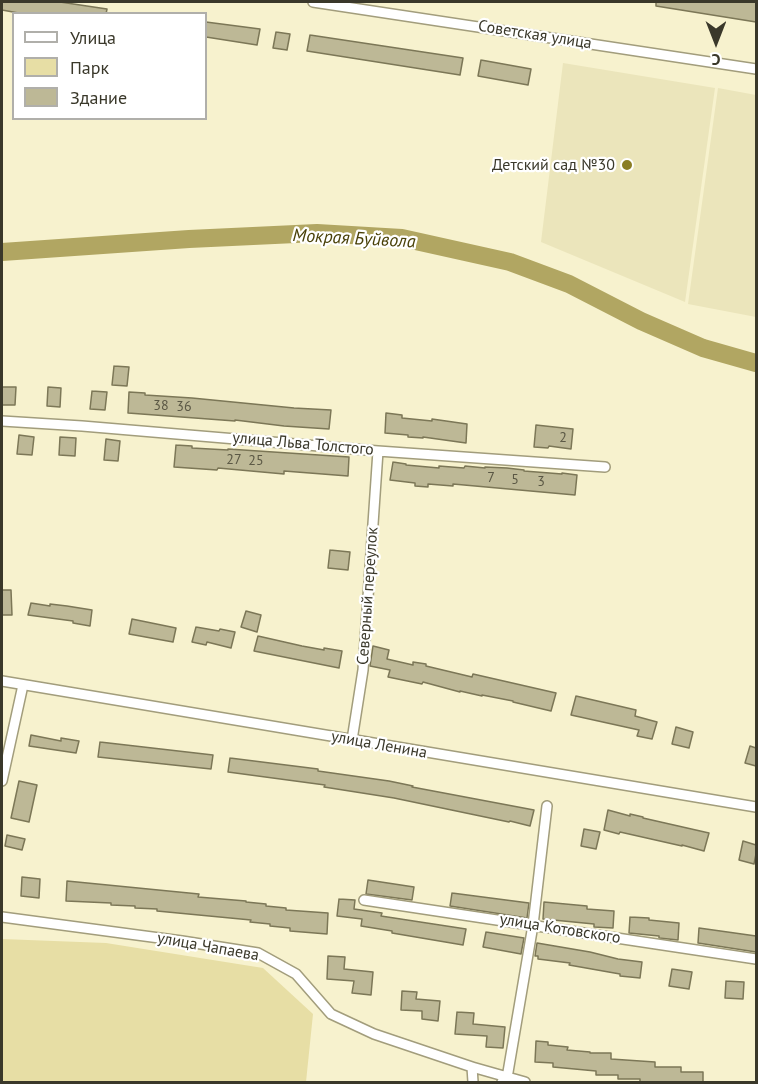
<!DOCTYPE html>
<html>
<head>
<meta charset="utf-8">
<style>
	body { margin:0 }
	#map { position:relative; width:758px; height:1084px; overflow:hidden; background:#f7f2ce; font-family:"PT Sans",sans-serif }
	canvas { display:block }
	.frame { position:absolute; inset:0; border:3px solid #3a382a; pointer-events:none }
	.legend { position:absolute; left:12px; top:12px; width:195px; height:108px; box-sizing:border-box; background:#fff; border:2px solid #b0afaa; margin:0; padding:8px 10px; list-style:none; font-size:18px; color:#3a382a }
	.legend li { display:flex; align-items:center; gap:12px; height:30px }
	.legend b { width:30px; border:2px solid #b0afaa }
	.north { position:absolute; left:686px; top:12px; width:60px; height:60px; -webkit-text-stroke:4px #fff; paint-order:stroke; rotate:180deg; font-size:16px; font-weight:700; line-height:24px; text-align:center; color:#3a382a }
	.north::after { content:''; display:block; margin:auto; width:21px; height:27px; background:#3a382a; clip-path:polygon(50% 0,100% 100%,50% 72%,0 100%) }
</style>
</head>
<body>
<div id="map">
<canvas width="758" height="1084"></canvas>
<div class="frame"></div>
<ul class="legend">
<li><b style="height:8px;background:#fff"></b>Улица</li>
<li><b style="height:16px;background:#e7dea5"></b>Парк</li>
<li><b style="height:16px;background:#bdb896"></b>Здание</li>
</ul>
<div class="north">С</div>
</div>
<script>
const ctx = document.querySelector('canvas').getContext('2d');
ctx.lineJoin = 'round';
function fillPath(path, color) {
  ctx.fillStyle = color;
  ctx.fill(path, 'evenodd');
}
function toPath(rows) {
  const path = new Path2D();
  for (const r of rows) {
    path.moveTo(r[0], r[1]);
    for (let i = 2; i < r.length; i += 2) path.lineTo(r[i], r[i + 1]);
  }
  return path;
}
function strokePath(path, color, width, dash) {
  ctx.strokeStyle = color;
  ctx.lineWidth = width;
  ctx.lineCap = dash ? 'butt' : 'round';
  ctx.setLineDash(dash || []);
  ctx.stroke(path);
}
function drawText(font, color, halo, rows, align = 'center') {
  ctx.font = font + ' "PT Sans",sans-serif';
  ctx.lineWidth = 4.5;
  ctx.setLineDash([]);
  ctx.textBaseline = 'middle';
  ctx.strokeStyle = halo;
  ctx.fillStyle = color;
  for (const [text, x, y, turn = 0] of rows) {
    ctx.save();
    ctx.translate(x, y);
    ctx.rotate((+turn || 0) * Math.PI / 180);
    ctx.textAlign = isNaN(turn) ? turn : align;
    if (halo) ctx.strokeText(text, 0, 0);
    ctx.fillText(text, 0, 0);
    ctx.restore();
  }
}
fillPath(toPath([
	[563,63,715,88,685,302,541,242],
	[718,88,756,95,756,317,688,304]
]), '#ebe5bb');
fillPath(toPath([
	[2,939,106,943,263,968,313,1014,306,1082,2,1082]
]), '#e7dea5');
strokePath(toPath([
	[2,252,189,239,317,233,402,238,510,262,569,284,641,321,703,348,756,363]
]), '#b1a662', 18);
const building = toPath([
	[2,2,60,2,107,9,106,14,24,14,2,10,2,2],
	[656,2,756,2,756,22,656,6,656,2],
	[206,22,260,29,257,45,206,37,206,22],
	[276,32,290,34,287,50,273,48,276,32],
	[310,35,463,58,460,75,307,51,310,35],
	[481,60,531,69,528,85,478,76,481,60],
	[114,366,129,367,127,386,112,385,114,366],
	[2,387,16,387,15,405,2,405,2,387],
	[48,387,61,388,60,407,47,406,48,387],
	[92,391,107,392,105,410,90,409,92,391],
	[129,392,145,393,145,395,192,398,294,408,331,410,329,429,284,426,235,420,235,421,128,413,129,392],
	[386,413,402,415,402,418,432,421,432,419,467,424,466,443,423,437,423,438,408,437,408,435,385,433,386,413],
	[536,425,573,429,571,449,549,446,548,448,534,447,536,425],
	[19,435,34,437,32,455,17,454,19,435],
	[60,437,76,438,75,456,59,455,60,437],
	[106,439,120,441,118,461,104,460,106,439],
	[176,445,192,446,192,448,228,450,228,449,349,457,348,476,284,471,284,474,218,468,217,470,174,467,176,445],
	[393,462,406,464,406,465,439,468,439,466,464,468,465,466,485,468,485,467,507,468,524,470,524,471,562,474,562,473,577,475,575,495,453,484,453,486,428,484,428,487,415,486,415,483,390,480,393,462],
	[330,550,350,552,348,570,328,568,330,550],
	[2,590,11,590,12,615,2,615,2,590],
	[31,603,50,606,50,604,67,606,92,610,90,626,73,623,73,621,28,615,31,603],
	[246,611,261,615,257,632,241,627,246,611],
	[132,619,176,628,173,642,129,634,132,619],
	[196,627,219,631,220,629,235,632,231,648,207,642,206,645,192,642,196,627],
	[258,636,302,646,324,650,324,648,342,651,339,668,254,651,258,636],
	[373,646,389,650,387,659,413,665,413,662,426,664,426,666,472,677,473,674,556,693,551,711,513,702,513,701,482,695,482,696,460,691,460,692,423,682,422,684,388,677,390,670,370,666,373,646],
	[576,696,636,710,635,716,657,722,652,739,637,736,639,730,571,715,576,696],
	[676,727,693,732,689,748,672,744,676,727],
	[31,735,61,741,61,738,79,741,76,753,29,746,31,735],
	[100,742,213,755,211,769,98,757,100,742],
	[750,746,756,748,756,766,745,763,750,746],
	[230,758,318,769,318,771,389,781,413,786,412,787,534,810,530,826,510,821,509,822,394,798,324,787,325,785,228,772,230,758],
	[19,781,37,785,29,822,11,818,19,781],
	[608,810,630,816,630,814,643,817,643,818,709,833,704,851,682,845,682,846,620,832,619,834,604,830,608,810],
	[584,829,600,832,596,849,581,846,584,829],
	[7,835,25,839,22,850,5,846,7,835],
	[743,841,756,845,756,854,754,864,739,860,743,841],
	[22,877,40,879,39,898,21,896,22,877],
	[368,880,414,887,412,900,366,894,368,880],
	[67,881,199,894,198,897,246,901,246,902,266,904,266,906,286,908,286,910,328,913,327,934,290,931,290,928,270,926,270,924,250,922,251,920,157,911,157,909,135,908,135,906,111,905,111,903,66,901,67,881],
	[452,893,529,903,527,918,450,906,452,893],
	[339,899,355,900,354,909,382,913,381,916,466,929,463,945,392,933,392,931,361,926,362,919,337,916,339,899],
	[544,902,587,906,587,909,614,911,613,928,594,927,594,924,543,919,544,902],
	[630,917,649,918,649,920,679,923,678,940,659,938,659,936,629,933,630,917],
	[699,928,756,936,756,952,698,943,699,928],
	[486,932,524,938,521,954,483,947,486,932],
	[537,943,590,952,618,959,642,962,640,978,620,976,620,974,569,965,570,963,538,959,538,956,535,956,537,943],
	[328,956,345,957,344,969,373,972,371,995,352,993,354,981,327,979,328,956],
	[672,969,692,972,689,989,669,986,672,969],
	[726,981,744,982,743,999,725,998,726,981],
	[402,991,417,992,416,999,440,1001,438,1021,422,1019,422,1011,401,1010,402,991],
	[457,1012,474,1013,473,1024,505,1027,503,1048,486,1047,487,1036,455,1034,457,1012],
	[536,1041,548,1042,548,1045,568,1047,567,1050,590,1052,590,1053,611,1053,611,1059,655,1062,655,1067,681,1067,681,1072,703,1072,703,1083,640,1082,640,1079,618,1079,618,1075,596,1075,596,1071,553,1067,553,1063,535,1062,536,1041]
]);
fillPath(building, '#bdb896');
strokePath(building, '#7c7757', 1.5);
const minor = toPath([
	[313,2,756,69],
	[2,421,82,426,378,451,605,467],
	[2,681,756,807],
	[352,740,363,670,378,451],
	[2,781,23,685],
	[364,900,756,959],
	[2,917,182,941,258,953,296,974,331,1014,374,1034,472,1067,525,1082],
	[472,1067,473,1082],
	[502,1082,507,1078,533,925,547,806]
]);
strokePath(minor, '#a29d7c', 12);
strokePath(minor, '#fff', 9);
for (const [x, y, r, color] of [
	[627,165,6,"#8a7d23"]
]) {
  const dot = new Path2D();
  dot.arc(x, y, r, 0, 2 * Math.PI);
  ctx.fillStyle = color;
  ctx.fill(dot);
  strokePath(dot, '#fff', 2);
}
drawText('14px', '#5b5845', null, [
	["38",161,406],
	["36",184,407],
	["2",563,438],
	["27",234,460],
	["25",256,461],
	["7",491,478],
	["5",515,480],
	["3",541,482]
]);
drawText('16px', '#3a382a', '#fff', [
	["Советская улица",535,35,9],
	["улица Льва Толстого",303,444,5],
	["Северный переулок",368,596,-86],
	["улица Ленина",379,745,10],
	["улица Котовского",560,929,9],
	["улица Чапаева",208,947,10]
]);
drawText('16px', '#3a382a', '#fff', [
	["Детский сад №30",615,165]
], 'right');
drawText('italic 18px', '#494008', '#fff', [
	["Мокрая Буйвола",354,239,3]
]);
</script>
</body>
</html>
